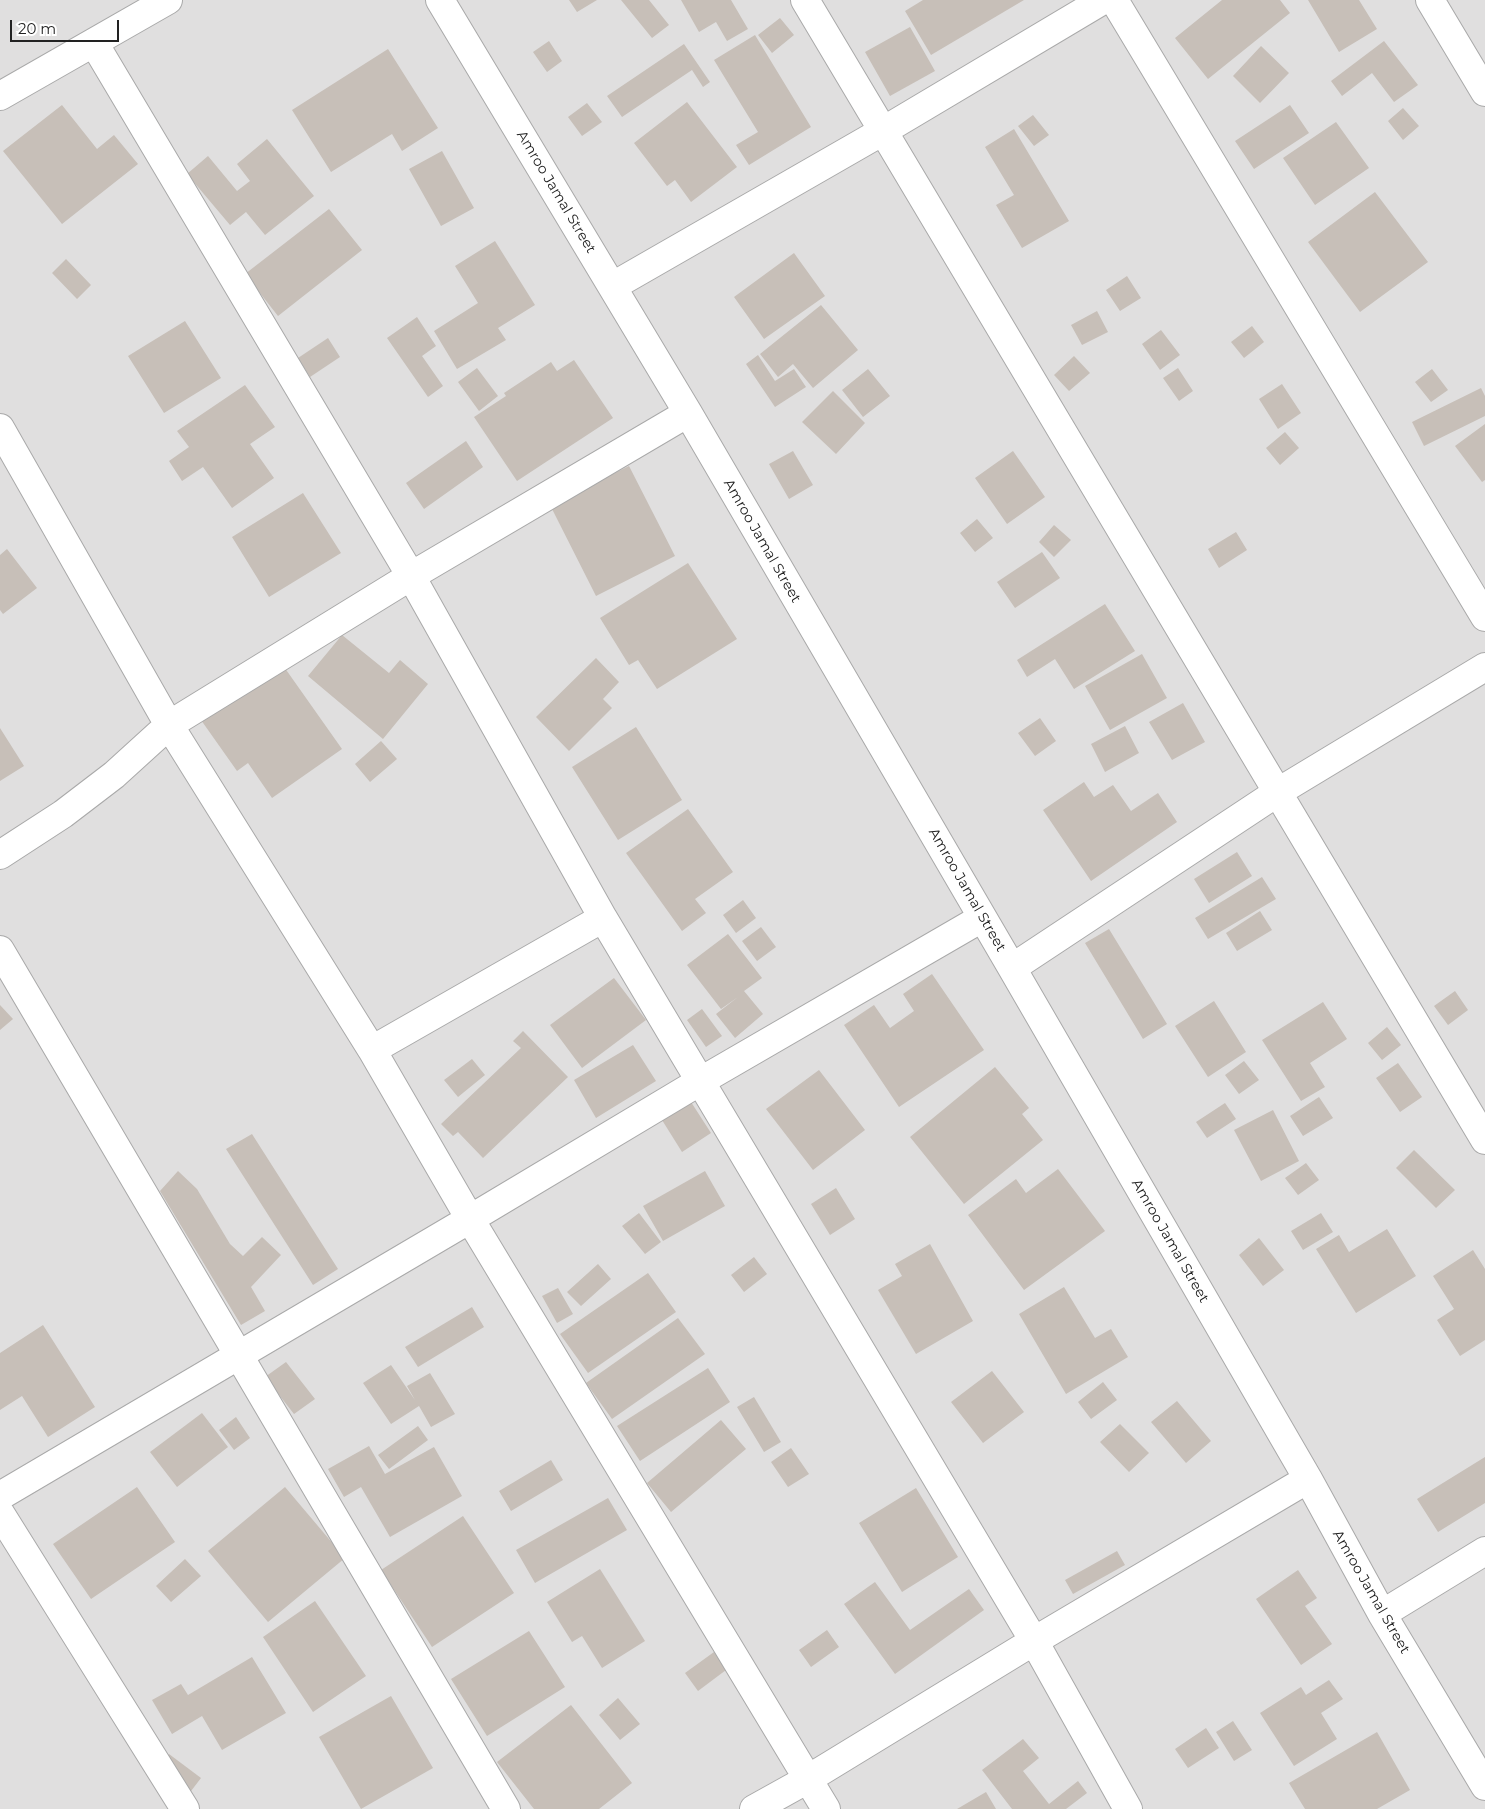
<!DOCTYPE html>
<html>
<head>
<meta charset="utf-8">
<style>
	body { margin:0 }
	#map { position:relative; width:1485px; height:1809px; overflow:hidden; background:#f2efe9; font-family:Montserrat,sans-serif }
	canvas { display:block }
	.scale { position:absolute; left:10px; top:20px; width:109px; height:22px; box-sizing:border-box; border:2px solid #222; border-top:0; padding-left:6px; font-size:15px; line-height:18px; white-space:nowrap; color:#222; -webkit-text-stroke:4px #fff; paint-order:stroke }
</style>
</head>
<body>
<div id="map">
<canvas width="1485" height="1809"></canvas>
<div class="scale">20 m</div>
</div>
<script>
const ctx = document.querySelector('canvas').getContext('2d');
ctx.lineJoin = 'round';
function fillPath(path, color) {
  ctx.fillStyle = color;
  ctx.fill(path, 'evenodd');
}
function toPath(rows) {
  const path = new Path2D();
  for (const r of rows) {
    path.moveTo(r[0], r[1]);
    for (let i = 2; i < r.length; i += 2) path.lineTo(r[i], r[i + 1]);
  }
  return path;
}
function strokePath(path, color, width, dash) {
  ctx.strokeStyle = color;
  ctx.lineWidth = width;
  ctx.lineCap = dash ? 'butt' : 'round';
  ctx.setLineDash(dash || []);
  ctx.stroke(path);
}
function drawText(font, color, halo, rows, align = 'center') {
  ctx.font = font + ' Montserrat,sans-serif';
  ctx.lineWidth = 5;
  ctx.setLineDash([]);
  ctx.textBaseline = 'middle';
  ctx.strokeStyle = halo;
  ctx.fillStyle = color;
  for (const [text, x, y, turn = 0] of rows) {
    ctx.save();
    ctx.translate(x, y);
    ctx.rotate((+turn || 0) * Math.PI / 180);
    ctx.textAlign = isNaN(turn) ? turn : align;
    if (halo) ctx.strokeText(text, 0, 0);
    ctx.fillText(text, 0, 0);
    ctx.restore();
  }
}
fillPath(toPath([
	[0,0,1485,0,1485,1809,0,1809]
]), '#e0dfdf');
fillPath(toPath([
	[569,0,597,0,577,12],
	[621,0,649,0,669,25,652,38],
	[681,0,731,0,748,29,727,41,716,22,699,32],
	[923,0,1024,0,931,55,905,11],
	[1222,0,1280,0,1290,13,1208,79,1175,38],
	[1308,0,1359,0,1377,29,1339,52],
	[780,18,794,35,772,53,758,35],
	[910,27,935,71,890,96,865,52],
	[755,35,811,127,749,165,736,145,758,132,714,60],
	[549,41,562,61,547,72,533,52],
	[1384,41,1418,85,1394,102,1372,73,1342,96,1331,81],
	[684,44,710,82,703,87,692,70,622,117,607,96],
	[1261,46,1289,73,1260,103,1233,76],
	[388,49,438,128,402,151,392,134,331,172,292,110],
	[687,102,737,167,691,202,675,180,667,186,634,143],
	[587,103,602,122,582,136,568,117],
	[62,105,97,149,114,135,138,164,62,224,3,151],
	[1290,105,1309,133,1254,169,1235,141],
	[1403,108,1419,126,1403,140,1388,121],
	[1033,115,1049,135,1034,146,1018,126],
	[1336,122,1369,168,1315,205,1283,158],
	[1014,129,1069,221,1022,248,996,205,1014,195,985,147],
	[267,139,314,196,265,235,246,212,230,225,187,174,208,156,237,191,250,181,237,164],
	[442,151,474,208,441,226,409,169],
	[1375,192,1428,262,1360,312,1308,242],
	[329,209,362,250,278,316,245,274],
	[495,241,535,305,498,328,506,340,457,369,434,331,478,303,455,266],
	[794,253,825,296,764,339,734,297],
	[66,259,91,285,77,299,52,273],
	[1127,276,1141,298,1120,311,1106,290],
	[821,305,858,350,813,388,793,364,778,377,760,354],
	[1097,311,1108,332,1082,345,1071,325],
	[417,317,436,346,422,356,443,386,428,397,387,338],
	[185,321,221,378,164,413,128,356],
	[1252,326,1264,342,1244,358,1231,342],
	[1161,330,1180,355,1160,370,1142,344],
	[328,338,340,357,310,377,298,358],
	[758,355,775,381,794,369,806,387,775,407,746,364],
	[1074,356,1090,373,1069,391,1054,375],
	[574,360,613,418,517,481,474,417,506,396,504,393,551,362,557,371],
	[477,368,498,396,479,411,458,382],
	[1178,368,1193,391,1179,401,1163,378],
	[868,369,890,396,863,417,842,390],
	[1432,369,1448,390,1431,402,1415,382],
	[1282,384,1301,413,1278,429,1259,399],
	[245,385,275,427,250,444,274,478,232,508,203,467,182,481,169,461,189,447,177,431],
	[1481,388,1485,396,1485,416,1424,446,1412,422],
	[833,391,865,423,836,454,802,422],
	[1485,424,1485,480,1482,482,1455,446],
	[1285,432,1299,448,1280,465,1266,448],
	[466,441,483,467,424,509,406,483],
	[793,451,813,485,789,499,769,464],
	[1013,451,1045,497,1007,524,975,478],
	[629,466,675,556,596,596,550,505],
	[303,493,341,553,269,597,232,537],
	[977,519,993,538,975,552,960,533],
	[1054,525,1071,540,1054,557,1039,542],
	[1236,532,1247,550,1219,568,1208,549],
	[7,549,37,588,3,614,0,610,0,555],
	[1042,552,1060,578,1015,608,997,582],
	[688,563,737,639,657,689,638,660,629,665,600,618],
	[1105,604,1135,651,1074,689,1055,659,1027,677,1017,660],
	[342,635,389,673,400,660,428,684,383,739,308,676],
	[1142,654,1167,698,1110,730,1085,686],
	[596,658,619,682,603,699,612,708,569,751,536,717],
	[282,664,342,749,272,798,248,763,237,771,201,720],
	[1183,703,1205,742,1172,760,1149,722],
	[1040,718,1056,741,1035,756,1018,733],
	[1125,726,1139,753,1105,772,1091,744],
	[636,727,682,800,618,840,572,767],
	[0,728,24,766,0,781],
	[381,741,397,759,370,782,355,764],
	[1084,782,1094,797,1113,785,1131,811,1158,793,1177,822,1091,881,1043,810],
	[688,809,733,872,695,899,706,913,682,931,626,853],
	[1237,852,1252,876,1209,903,1194,879],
	[1262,877,1276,899,1208,939,1195,918],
	[743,900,756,918,736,933,723,915],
	[1260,911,1272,930,1237,951,1226,933],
	[761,927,776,947,757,961,742,941],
	[1109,929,1167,1024,1143,1039,1085,943],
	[728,934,762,978,744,991,763,1014,735,1038,716,1014,738,997,721,1009,687,965],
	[932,974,984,1050,899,1107,844,1025,874,1005,890,1028,914,1011,903,994],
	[614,978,646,1020,582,1068,550,1025],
	[1455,991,1468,1010,1448,1025,1434,1006],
	[1214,1001,1246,1052,1208,1077,1175,1026],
	[1323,1002,1347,1039,1310,1063,1325,1087,1301,1101,1262,1040],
	[0,1005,13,1019,0,1030],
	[702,1009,722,1036,706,1047,687,1020],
	[1387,1027,1401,1045,1382,1060,1368,1043],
	[523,1031,568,1077,483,1158,458,1132,453,1136,441,1124,521,1048,513,1041],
	[633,1045,656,1081,596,1118,574,1080],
	[472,1059,485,1075,458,1097,444,1080],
	[1244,1061,1259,1080,1239,1094,1225,1075],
	[1398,1063,1422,1097,1400,1112,1376,1078],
	[995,1067,1029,1108,1022,1114,1043,1140,964,1204,910,1137],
	[819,1070,865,1130,813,1170,766,1109],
	[1319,1097,1333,1118,1303,1136,1290,1116],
	[691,1102,711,1133,682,1152,662,1120],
	[1225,1103,1236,1119,1207,1138,1196,1122],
	[1273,1110,1299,1161,1261,1181,1234,1130],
	[252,1134,338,1269,313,1285,226,1149],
	[1414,1150,1455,1190,1436,1208,1396,1168],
	[1306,1163,1319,1180,1298,1195,1285,1178],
	[1058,1169,1105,1231,1024,1290,968,1215,1016,1179,1026,1193],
	[178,1171,197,1189,230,1244,243,1256,262,1237,281,1255,251,1287,265,1311,241,1325,160,1191],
	[705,1171,725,1206,663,1241,643,1206],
	[836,1188,855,1219,830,1235,811,1204],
	[639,1213,661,1242,645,1254,622,1226],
	[1321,1213,1333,1232,1303,1250,1291,1231],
	[1387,1229,1416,1276,1356,1313,1316,1249,1339,1235,1349,1252],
	[1259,1238,1284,1270,1263,1286,1239,1255],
	[930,1244,973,1321,916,1354,878,1290,902,1276,895,1264],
	[1473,1250,1485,1269,1485,1340,1460,1356,1437,1320,1454,1309,1433,1276],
	[754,1257,767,1274,744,1292,731,1275],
	[598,1264,611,1279,581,1306,567,1292],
	[648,1273,676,1312,588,1373,560,1334],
	[1064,1287,1095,1338,1111,1329,1128,1357,1066,1394,1019,1314],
	[558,1288,573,1314,557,1323,542,1296],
	[472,1307,484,1327,418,1367,405,1347],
	[678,1318,705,1354,612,1419,586,1383],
	[43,1325,95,1407,48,1437,22,1396,0,1410,0,1353],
	[286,1362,315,1399,294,1414,265,1377],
	[391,1365,415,1400,407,1386,430,1373,455,1414,431,1427,419,1406,391,1424,363,1383],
	[708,1368,730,1402,640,1461,617,1426],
	[992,1371,1024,1412,983,1443,951,1402],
	[1103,1382,1117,1400,1091,1419,1078,1402],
	[754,1397,781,1442,764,1452,737,1407],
	[1177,1401,1211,1441,1186,1463,1151,1422],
	[202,1413,228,1447,177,1487,150,1452],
	[236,1417,250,1438,234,1450,219,1430],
	[721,1420,746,1449,671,1512,647,1483],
	[1120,1424,1149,1453,1129,1472,1100,1442],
	[418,1426,428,1440,389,1469,378,1455],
	[369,1446,385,1474,434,1447,462,1496,390,1537,361,1487,344,1497,328,1469],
	[791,1448,809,1474,788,1487,771,1462],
	[1485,1457,1485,1503,1438,1532,1417,1499],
	[551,1460,563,1480,511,1511,499,1491],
	[137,1487,175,1542,91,1599,53,1544],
	[285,1487,345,1558,268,1622,208,1551],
	[916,1488,958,1557,902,1592,859,1523],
	[608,1498,627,1530,535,1583,516,1550],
	[463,1516,514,1593,432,1647,381,1570],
	[1117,1551,1125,1565,1073,1594,1065,1580],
	[185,1559,201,1576,171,1602,156,1586],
	[600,1569,645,1641,602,1668,582,1636,572,1642,547,1602],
	[1298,1570,1317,1598,1305,1606,1332,1644,1301,1665,1256,1599],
	[875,1582,910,1630,969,1589,984,1610,895,1674,844,1604],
	[315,1601,366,1676,313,1712,263,1637],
	[827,1630,839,1647,811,1667,799,1650],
	[529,1631,565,1687,487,1736,451,1679],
	[714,1652,726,1670,698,1691,685,1673],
	[252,1657,286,1713,222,1750,202,1716,172,1734,152,1700,181,1684,188,1695],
	[1329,1680,1343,1699,1321,1713,1337,1739,1294,1766,1260,1713,1301,1687,1306,1695],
	[391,1696,433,1768,361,1809,319,1737],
	[618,1698,640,1724,620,1740,599,1715],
	[571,1705,632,1783,599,1809,534,1809,497,1762],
	[1233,1721,1252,1750,1234,1761,1216,1732],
	[1206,1728,1219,1748,1188,1768,1175,1749],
	[1377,1732,1410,1790,1377,1809,1305,1809,1289,1783],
	[1023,1739,1039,1758,1023,1771,1049,1804,1078,1781,1087,1793,1066,1809,1012,1809,982,1770],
	[169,1754,201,1778,188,1795,156,1770],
	[986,1792,996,1809,957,1809]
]), '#c7bfb8');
const minor = toPath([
	[440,0,688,413,1012,968,1308,1479,1382,1614,1485,1786],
	[805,0,1485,1140],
	[1114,0,1485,617],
	[1430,0,1485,92],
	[94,43,411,576,603,918,1034,1641,1128,1809],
	[0,96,168,0],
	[613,286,883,131,1103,0],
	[0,428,169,725,372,1050,470,1219,826,1809],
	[0,855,63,814,114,775,169,725,411,576,688,413],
	[0,950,506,1809],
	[1012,968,1278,792,1485,667],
	[372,1050,603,918],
	[0,1496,470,1219,699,1082,982,918],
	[0,1513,185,1809],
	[1382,1614,1485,1551],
	[754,1809,808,1779,1034,1641,1308,1479]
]);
strokePath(minor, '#a9a9a9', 30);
strokePath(minor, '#fff', 28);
drawText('14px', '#222', '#fff', [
	["Amroo Jamal Street",556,192,59],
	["Amroo Jamal Street",762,541,60],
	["Amroo Jamal Street",967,890,60],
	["Amroo Jamal Street",1170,1241,60],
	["Amroo Jamal Street",1371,1592,60]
]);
</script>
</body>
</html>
